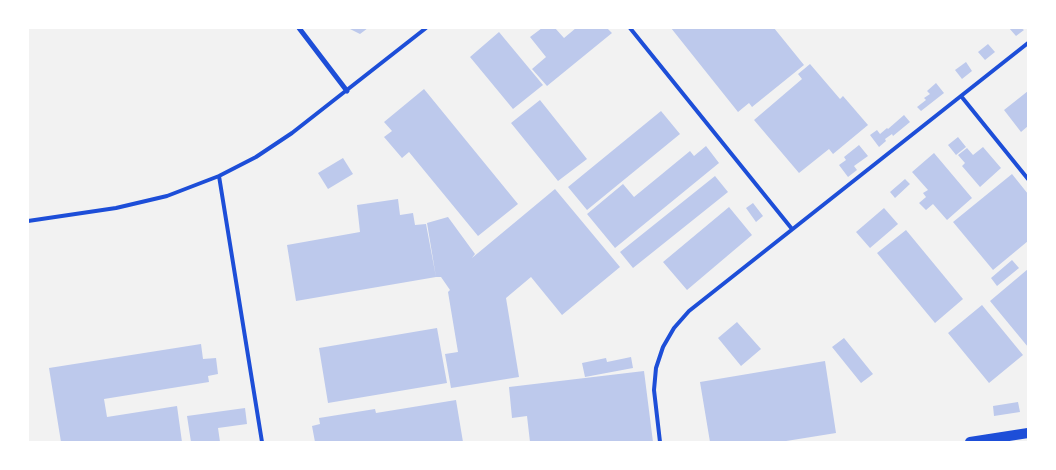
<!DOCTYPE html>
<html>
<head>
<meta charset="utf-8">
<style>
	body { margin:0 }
	#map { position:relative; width:1056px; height:470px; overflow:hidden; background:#f2f2f2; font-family:"Open Sans",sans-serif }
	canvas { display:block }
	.frame { position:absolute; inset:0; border:29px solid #fff; pointer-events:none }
</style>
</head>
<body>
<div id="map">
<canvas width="1056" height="470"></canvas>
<div class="frame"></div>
</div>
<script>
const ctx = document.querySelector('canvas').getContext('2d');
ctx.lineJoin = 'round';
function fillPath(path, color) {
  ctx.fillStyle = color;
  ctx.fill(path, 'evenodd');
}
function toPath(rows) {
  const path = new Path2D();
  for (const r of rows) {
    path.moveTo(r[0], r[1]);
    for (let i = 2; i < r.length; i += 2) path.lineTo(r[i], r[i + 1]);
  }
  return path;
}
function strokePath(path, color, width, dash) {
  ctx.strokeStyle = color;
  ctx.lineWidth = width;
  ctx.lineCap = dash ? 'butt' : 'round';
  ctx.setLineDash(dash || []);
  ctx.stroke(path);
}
fillPath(toPath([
	[348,28,368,28,360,34],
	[542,28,555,28,564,38,576,28,607,28,612,33,547,86,532,69,546,57,530,37],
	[671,28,774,28,804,65,752,107,749,103,738,112],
	[1009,28,1021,28,1024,30,1016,36],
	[499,32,543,85,513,109,470,57],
	[988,44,995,52,985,60,978,52],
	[966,62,972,71,962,79,955,70],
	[810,64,840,99,843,96,868,125,833,154,829,149,799,173,754,120,802,79,798,74],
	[936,83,944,93,921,111,917,107,926,100,924,98,930,94,927,91],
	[424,89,518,204,478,236,409,152,402,158,384,137,392,131,384,122],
	[1028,91,1028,126,1021,132,1004,110],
	[540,100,587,159,558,181,511,123],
	[661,111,680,134,587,210,568,187],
	[904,115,910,122,893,136,892,134,885,139,886,141,879,147,870,135,877,130,880,134,887,128,888,129],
	[958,137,966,147,956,155,948,145],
	[859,145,868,156,854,166,857,170,848,177,839,165,846,160,844,157],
	[706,146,719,163,615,248,587,214,623,184,634,197,690,151,694,156],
	[983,147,1001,168,980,187,962,166,965,163,958,155,967,148,973,155],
	[934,153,972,198,947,220,933,204,926,210,919,203,926,197,923,193,928,190,912,172],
	[343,158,353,174,328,189,318,173],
	[1012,174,1028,194,1028,241,993,270,953,222],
	[715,176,728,192,633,268,620,252],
	[905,179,910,184,895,198,890,192],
	[555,189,620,267,562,315,531,277,506,298,519,377,451,388,445,354,458,352,448,292,450,290,441,277,436,277,427,223,448,217,475,254,472,258],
	[398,199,400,215,413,213,415,225,426,224,436,277,296,301,287,245,360,232,357,205],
	[753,203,763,216,756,222,746,208],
	[729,207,752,235,687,290,663,262],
	[884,208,898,224,870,248,856,232],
	[906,230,963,299,935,323,877,253],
	[1012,260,1019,268,997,286,991,278],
	[1028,269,1028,347,990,301],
	[982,305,1023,355,989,383,948,333],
	[737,322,761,349,741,366,718,338],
	[437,328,447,383,328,403,319,348],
	[844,338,873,374,861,383,832,347],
	[201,344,203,359,216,358,218,374,208,376,209,382,104,399,107,417,177,406,182,442,61,442,49,368],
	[631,357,633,368,585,377,582,363,606,358,607,362],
	[825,361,836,433,780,442,710,442,700,382],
	[644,371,653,442,530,442,527,416,512,418,509,387],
	[456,400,463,442,315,442,312,426,320,424,319,418,375,409,376,413],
	[1018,402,1020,412,994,416,993,406],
	[245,408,247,424,218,428,220,442,191,442,187,416]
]), '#bdc9ec');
strokePath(toPath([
	[630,28,792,229],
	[961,96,1028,179],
	[219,176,262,442],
	[28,221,116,208,167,196,219,176,256,157,292,133,426,28],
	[660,442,654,390,656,368,663,347,674,328,689,311,1028,43]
]), '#1d4ed8', 4);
strokePath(toPath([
	[299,28,347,91]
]), '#1d4ed8', 5);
strokePath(toPath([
	[970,442,1028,433]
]), '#1d4ed8', 10);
</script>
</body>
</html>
